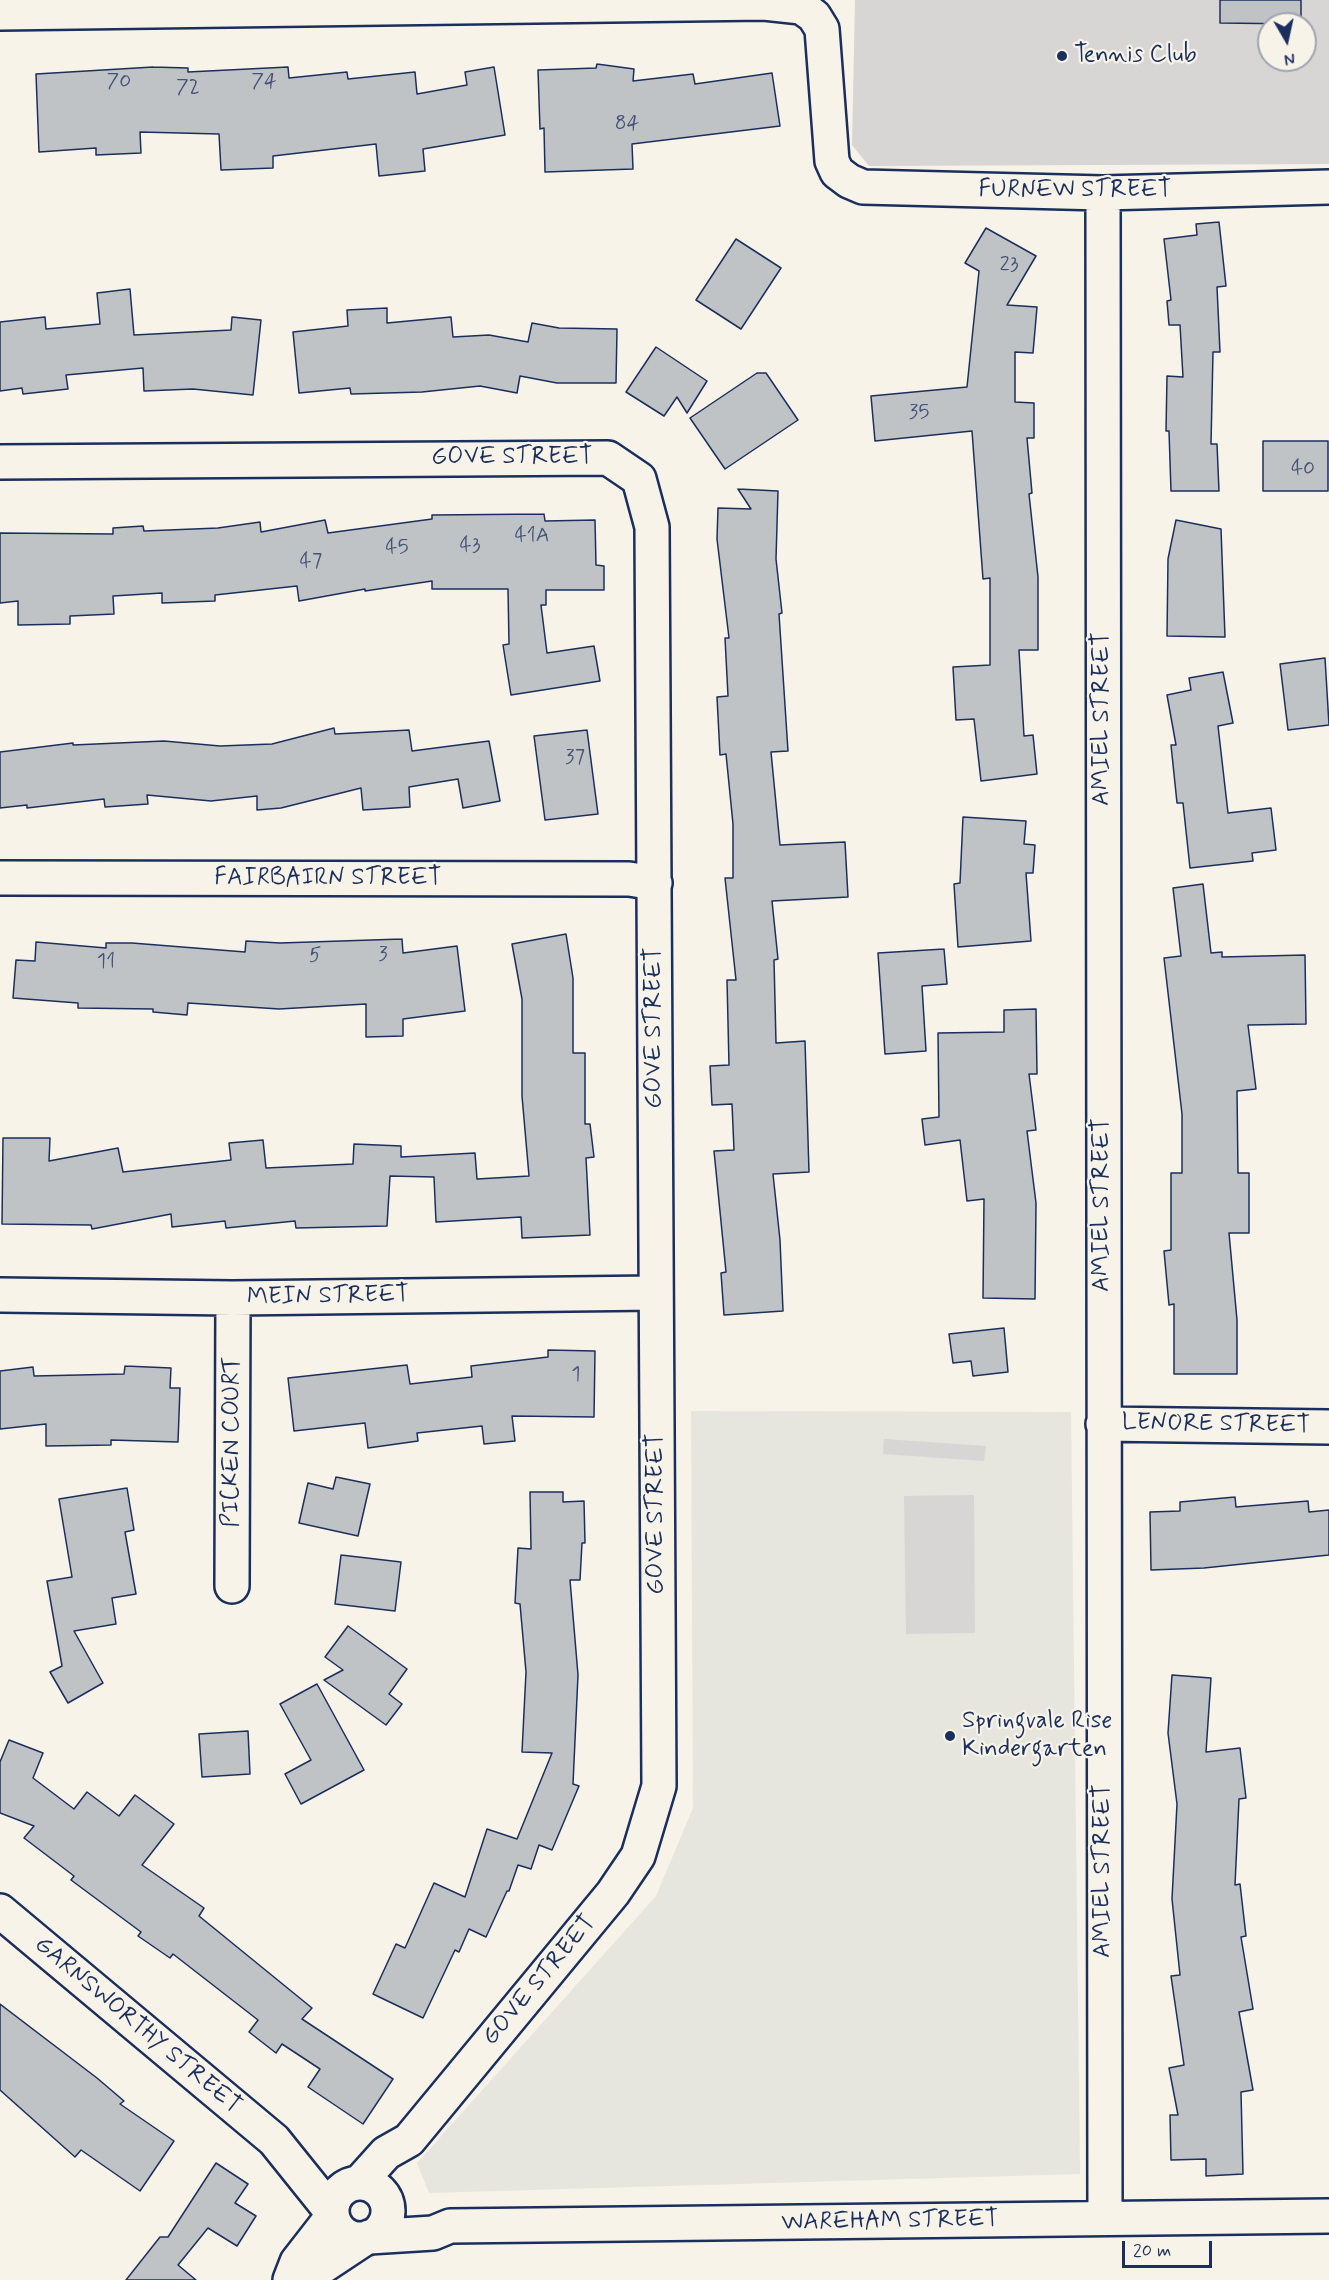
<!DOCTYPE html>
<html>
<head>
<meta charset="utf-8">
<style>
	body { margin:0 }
	#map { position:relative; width:1329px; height:2280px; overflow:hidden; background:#f7f3e8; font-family:Mynerve,sans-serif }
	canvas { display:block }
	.north { position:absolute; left:1257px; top:12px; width:60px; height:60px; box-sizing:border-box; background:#f7f3e8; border:2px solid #9fa5b1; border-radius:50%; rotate:171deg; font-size:16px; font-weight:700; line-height:24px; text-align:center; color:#1b2f5e }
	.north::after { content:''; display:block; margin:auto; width:21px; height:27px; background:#1b2f5e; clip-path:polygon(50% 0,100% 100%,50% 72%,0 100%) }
	.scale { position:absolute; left:1122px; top:2241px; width:90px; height:27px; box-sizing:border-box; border:3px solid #1b2f5e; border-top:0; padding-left:8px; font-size:18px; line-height:21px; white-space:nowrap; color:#1b2f5e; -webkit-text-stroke:4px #f7f3e8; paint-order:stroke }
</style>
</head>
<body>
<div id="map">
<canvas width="1329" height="2280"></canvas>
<div class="north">N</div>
<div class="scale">20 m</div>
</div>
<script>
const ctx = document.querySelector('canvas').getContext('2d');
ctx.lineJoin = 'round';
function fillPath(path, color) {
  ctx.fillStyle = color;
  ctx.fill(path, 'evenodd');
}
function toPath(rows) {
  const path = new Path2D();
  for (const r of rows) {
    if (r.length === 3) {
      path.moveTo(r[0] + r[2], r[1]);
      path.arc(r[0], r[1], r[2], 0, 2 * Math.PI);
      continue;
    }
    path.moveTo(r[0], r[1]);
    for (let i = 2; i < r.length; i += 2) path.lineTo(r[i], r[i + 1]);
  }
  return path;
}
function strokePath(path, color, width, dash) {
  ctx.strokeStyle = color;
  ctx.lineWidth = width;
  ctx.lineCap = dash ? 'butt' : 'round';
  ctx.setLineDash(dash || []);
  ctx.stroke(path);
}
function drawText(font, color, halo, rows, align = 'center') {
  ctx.font = font + ' Mynerve,sans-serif';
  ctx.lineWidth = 4.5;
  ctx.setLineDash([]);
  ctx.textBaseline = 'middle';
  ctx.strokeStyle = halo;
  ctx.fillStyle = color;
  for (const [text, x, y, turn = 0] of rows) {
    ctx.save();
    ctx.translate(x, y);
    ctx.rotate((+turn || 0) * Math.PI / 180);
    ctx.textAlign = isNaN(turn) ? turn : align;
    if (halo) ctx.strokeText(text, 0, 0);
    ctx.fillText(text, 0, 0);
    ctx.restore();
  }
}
fillPath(toPath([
	[691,1411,1071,1412,1080,2174,429,2193,417,2163,656,1896,693,1808]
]), '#e6e5de');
fillPath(toPath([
	[855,0,1329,0,1329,164,869,166,852,145],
	[1269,24,1305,24,1305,60,1269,60],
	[884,1439,986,1446,984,1461,883,1454],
	[974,1495,975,1633,906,1634,904,1496]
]), '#d7d6d4');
const building = toPath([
	[1220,0,1301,0,1301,24,1220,23,1220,0],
	[597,64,634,69,633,81,693,74,695,84,772,73,780,126,632,144,633,169,545,172,544,128,540,129,538,70,596,68,597,64],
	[153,67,188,68,188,72,288,67,289,78,347,72,348,79,415,72,417,94,467,85,465,72,494,67,505,135,423,149,425,171,379,176,376,144,273,156,273,168,221,170,219,134,140,132,141,153,96,155,96,148,39,152,36,74,153,67],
	[1219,222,1226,286,1217,287,1220,352,1213,352,1211,444,1217,444,1219,491,1171,491,1169,431,1166,431,1167,376,1183,377,1180,325,1169,325,1167,301,1171,300,1164,239,1197,235,1196,224,1219,222],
	[986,228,1036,256,1007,305,1037,307,1033,353,1015,352,1015,402,1034,403,1034,438,1027,438,1032,493,1029,494,1038,577,1038,650,1019,650,1024,736,1033,735,1037,774,981,781,974,719,956,720,953,667,990,665,990,578,983,579,972,431,875,441,871,396,967,387,979,271,965,263,986,228],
	[736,239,781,268,741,329,696,300,736,239],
	[130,289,134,335,231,330,232,317,261,320,253,395,193,389,144,391,143,368,66,375,68,389,23,394,22,388,0,391,0,322,45,317,46,329,100,324,97,293,130,289],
	[387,308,387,323,451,317,453,337,489,335,528,342,532,323,559,328,617,329,616,383,557,383,520,376,517,393,480,386,422,392,351,394,350,388,299,393,293,332,348,326,347,310,387,308],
	[656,347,707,381,687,413,677,397,664,416,626,392,656,347],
	[757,373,766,373,798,420,725,469,690,418,757,373],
	[1263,441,1328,441,1328,491,1263,491,1263,441],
	[738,489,778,491,776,559,782,613,779,614,788,751,771,752,780,845,845,842,848,897,772,901,778,959,774,960,776,1043,805,1041,809,1172,773,1174,780,1240,783,1311,724,1315,721,1273,726,1272,714,1151,734,1150,732,1104,712,1105,710,1066,729,1065,727,980,736,980,725,878,733,878,733,824,726,754,720,755,717,697,728,696,725,638,729,638,717,539,718,508,751,509,738,489],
	[544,514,545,521,595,520,596,565,604,566,604,590,546,590,546,605,541,605,547,653,594,646,600,681,511,695,503,645,509,644,508,589,432,589,432,581,365,591,365,589,299,601,297,586,215,595,215,601,162,603,162,593,113,596,114,614,70,616,70,624,18,625,18,601,0,603,0,533,113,534,113,528,143,526,144,531,218,528,260,522,261,532,325,520,328,533,432,519,432,515,544,514],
	[1176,520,1221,529,1225,637,1167,636,1168,559,1176,520],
	[1325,658,1329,725,1288,730,1280,664,1325,658],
	[1223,672,1233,723,1218,726,1228,813,1271,808,1276,850,1252,853,1253,861,1190,868,1183,803,1177,803,1171,745,1176,745,1167,695,1191,690,1189,678,1223,672],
	[334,728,335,734,409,730,412,751,489,741,500,801,463,808,458,779,409,787,410,807,363,810,361,788,281,808,257,810,257,796,211,801,147,795,148,804,105,807,104,799,27,808,27,805,0,808,0,752,73,743,73,745,164,741,220,746,272,744,334,728],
	[587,730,598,814,545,820,534,736,587,730],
	[963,817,1026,821,1024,844,1035,845,1033,873,1026,873,1031,941,958,947,954,884,960,883,963,817],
	[1203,884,1211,953,1222,952,1222,957,1305,955,1306,1024,1248,1025,1256,1089,1237,1091,1238,1173,1249,1173,1249,1233,1229,1233,1237,1320,1237,1374,1174,1374,1174,1304,1169,1305,1164,1251,1171,1250,1171,1173,1182,1173,1182,1114,1164,958,1181,956,1173,888,1203,884],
	[566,934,573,978,573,1053,585,1053,585,1124,590,1124,594,1157,586,1158,590,1235,522,1238,521,1217,436,1222,434,1177,390,1176,387,1226,296,1228,295,1221,226,1228,225,1221,172,1227,171,1214,92,1229,91,1225,2,1224,3,1138,50,1138,49,1161,118,1148,123,1172,231,1160,229,1143,263,1140,266,1168,353,1164,354,1144,401,1146,401,1157,475,1153,477,1179,529,1176,522,1096,522,999,512,944,566,934],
	[402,939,403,953,457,946,465,1011,403,1019,403,1036,366,1037,366,1004,279,1009,188,1003,187,1015,153,1012,153,1009,78,1008,78,1003,13,998,16,960,35,961,36,942,106,948,106,943,132,943,245,952,246,941,280,943,402,939],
	[944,949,947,984,922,986,926,1051,885,1054,878,953,944,949],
	[1036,1009,1037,1074,1029,1074,1036,1130,1027,1131,1036,1203,1035,1299,983,1298,984,1199,967,1201,960,1140,925,1145,922,1119,939,1117,938,1033,1004,1032,1004,1010,1036,1009],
	[1004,1328,1008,1372,973,1376,971,1361,953,1363,949,1334,1004,1328],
	[548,1350,595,1351,594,1417,512,1416,515,1441,484,1444,482,1426,417,1433,418,1441,368,1448,365,1423,294,1431,288,1378,407,1365,410,1384,472,1377,471,1366,548,1357,548,1350],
	[125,1366,171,1368,170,1388,180,1388,178,1442,111,1440,111,1445,46,1446,46,1424,0,1429,0,1371,33,1367,34,1376,124,1374,125,1366],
	[336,1477,370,1484,358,1536,299,1523,308,1483,333,1489,336,1477],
	[127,1488,134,1530,125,1532,136,1594,112,1598,116,1624,74,1631,103,1683,68,1703,50,1672,62,1666,47,1581,72,1577,59,1499,127,1488],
	[530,1492,563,1492,563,1502,584,1501,585,1543,582,1543,580,1580,570,1580,578,1675,573,1784,579,1786,552,1850,539,1845,531,1869,518,1865,509,1891,507,1891,486,1937,469,1929,459,1952,455,1950,423,2018,373,1994,396,1944,405,1948,434,1883,465,1897,487,1829,517,1839,552,1753,522,1752,526,1672,520,1604,515,1603,518,1548,531,1549,530,1492],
	[1235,1497,1236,1507,1308,1501,1309,1512,1329,1510,1329,1555,1204,1568,1151,1570,1150,1512,1180,1511,1180,1502,1235,1497],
	[341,1555,401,1562,395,1611,335,1604,341,1555],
	[348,1626,407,1669,389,1694,402,1704,386,1725,324,1680,343,1670,325,1657,348,1626],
	[1172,1675,1211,1678,1206,1752,1240,1748,1246,1798,1239,1799,1235,1885,1240,1884,1246,1936,1241,1937,1253,2009,1239,2012,1253,2090,1241,2092,1243,2174,1206,2176,1206,2159,1171,2160,1170,2115,1178,2115,1169,2068,1184,2065,1171,1976,1180,1975,1172,1899,1177,1804,1168,1733,1172,1675],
	[317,1684,364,1770,301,1804,285,1774,311,1760,280,1704,317,1684],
	[248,1731,250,1774,202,1777,199,1734,248,1731],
	[9,1740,43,1753,33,1778,74,1809,87,1792,119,1816,135,1795,174,1824,142,1865,204,1908,199,1916,312,2008,302,2019,393,2079,363,2124,308,2087,320,2069,282,2044,276,2053,249,2032,258,2020,173,1954,170,1958,138,1936,141,1932,71,1880,74,1876,24,1838,34,1826,0,1813,0,1762,9,1740],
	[0,2004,97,2078,124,2101,120,2104,174,2141,140,2191,81,2150,75,2157,0,2090,0,2004],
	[216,2163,248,2184,235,2203,256,2216,237,2246,208,2228,178,2265,196,2280,126,2280,160,2237,168,2237,216,2163]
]);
fillPath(building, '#c0c3c5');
strokePath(building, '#1b2f5e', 1.5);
const minor = toPath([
	[804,0,801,7,814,16,822,29,832,161,837,172,849,181,863,187,1103,193,1329,187],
	[0,13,764,3,801,7],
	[1103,193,1105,2218],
	[0,462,608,458,639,479,652,527,659,1786,638,1856,613,1893,409,2140,386,2153,359,2183],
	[0,878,629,879,655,883],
	[0,1295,233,1298,655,1293],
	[1103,1424,1329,1427],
	[232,1586,233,1298],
	[0,1911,274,2140,331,2211],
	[360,2211,28],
	[369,2237,433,2233,450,2226,1329,2216],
	[290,2280,297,2262,332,2217],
	[302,2280,364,2239]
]);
strokePath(minor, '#1b2f5e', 38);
strokePath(minor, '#f7f3e8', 33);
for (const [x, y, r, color] of [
	[1062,56,6,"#1b2f5e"],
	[950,1736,6,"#1b2f5e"]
]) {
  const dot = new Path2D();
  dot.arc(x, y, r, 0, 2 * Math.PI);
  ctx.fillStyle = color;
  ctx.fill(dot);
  strokePath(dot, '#f7f3e8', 2);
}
drawText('21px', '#445478', null, [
	["70",119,83],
	["74",264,83],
	["72",188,89],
	["84",627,125],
	["23",1009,266],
	["35",919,414],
	["40",1303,470],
	["41A",532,537],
	["43",470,547],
	["45",397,549],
	["47",311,563],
	["37",575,759],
	["3",383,956],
	["5",315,957],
	["11",106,963],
	["1",576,1376]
]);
drawText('24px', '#1b2f5e', '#f7f3e8', [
	["Tennis Club",1074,56],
	["Springvale Rise",962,1722],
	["Kindergarten",962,1750]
], 'left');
drawText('24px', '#1b2f5e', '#f7f3e8', [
	["FURNEW STREET",1075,191],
	["GOVE STREET",512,458],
	["AMIEL STREET",1103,719,-90],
	["FAIRBAIRN STREET",328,879],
	["GOVE STREET",655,1028,-90],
	["AMIEL STREET",1103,1205,-90],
	["MEIN STREET",328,1297,-1],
	["LENORE STREET",1216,1425,1],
	["PICKEN COURT",233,1442,-90],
	["GOVE STREET",657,1514,-90],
	["AMIEL STREET",1104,1871,-90],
	["GOVE STREET",540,1981,-50],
	["GARNSWORTHY STREET",137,2026,40],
	["WAREHAM STREET",890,2222,-1]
]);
</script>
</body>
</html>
